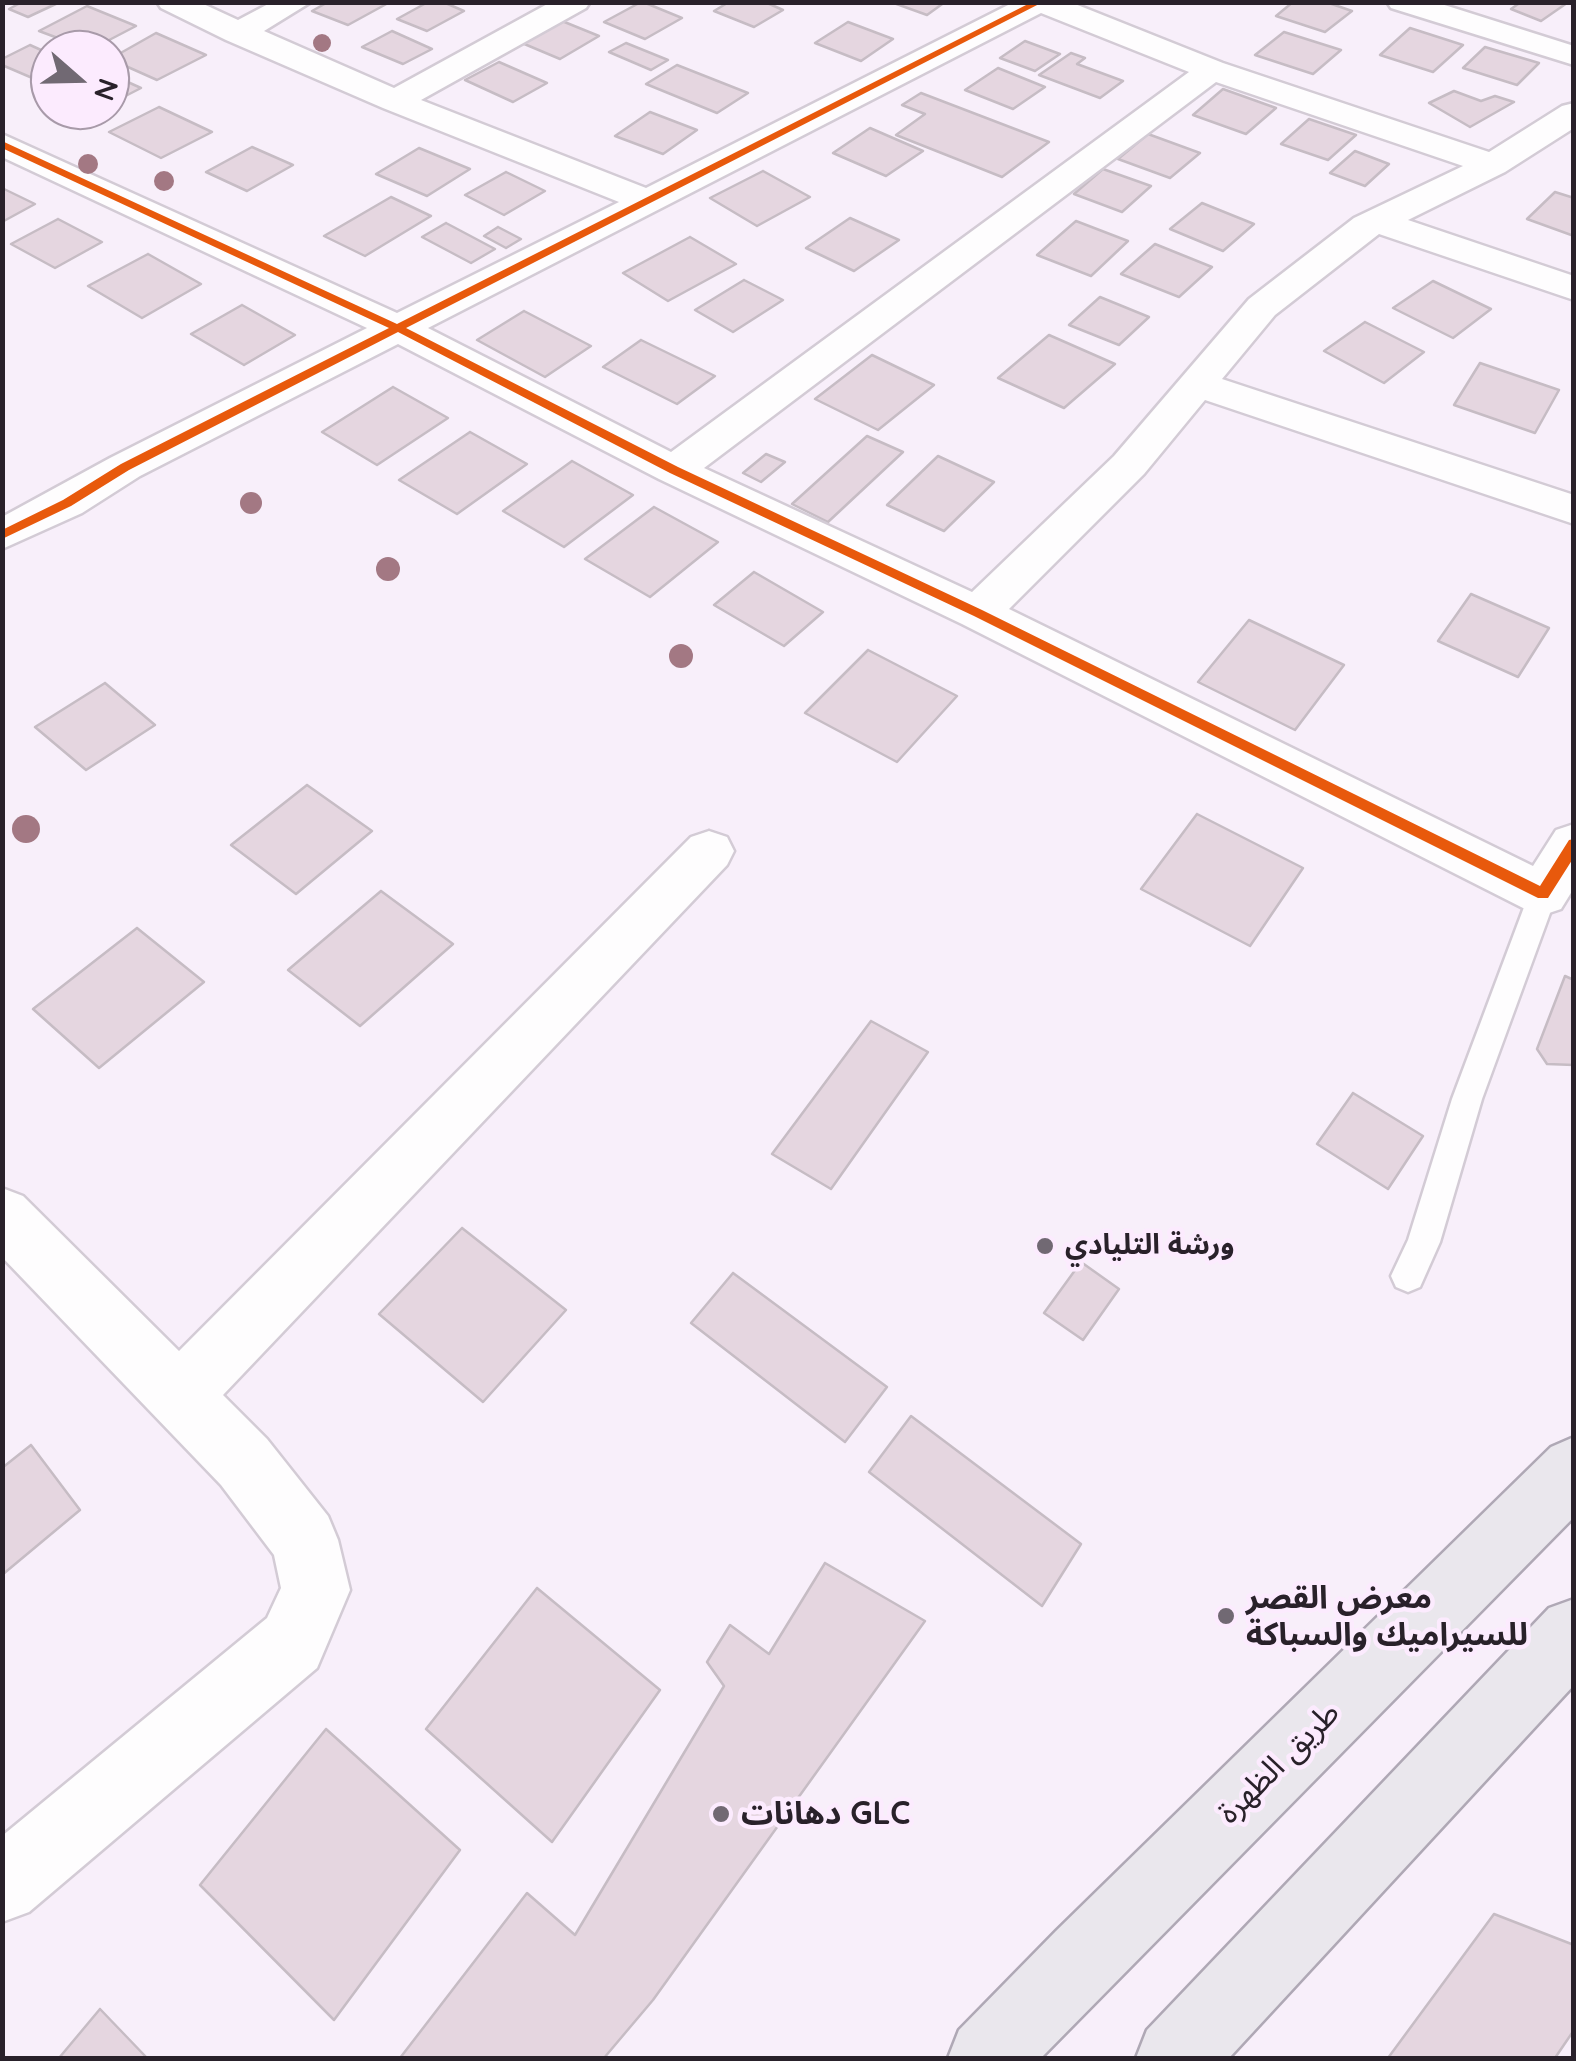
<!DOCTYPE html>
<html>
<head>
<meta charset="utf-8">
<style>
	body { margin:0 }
	#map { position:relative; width:1576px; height:2061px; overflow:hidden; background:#f8effa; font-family:Quicksand,sans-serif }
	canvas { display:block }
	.frame { position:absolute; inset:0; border:5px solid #29212a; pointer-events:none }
	.north { position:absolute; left:30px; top:30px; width:100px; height:100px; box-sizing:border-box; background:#fcebfe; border:2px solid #a89aa9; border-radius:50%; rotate:110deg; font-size:28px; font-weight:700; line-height:40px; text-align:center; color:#29212a }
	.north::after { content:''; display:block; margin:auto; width:35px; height:45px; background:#716973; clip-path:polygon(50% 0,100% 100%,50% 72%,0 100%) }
</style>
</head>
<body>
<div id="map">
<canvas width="1576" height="2061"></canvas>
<div class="frame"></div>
<div class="north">N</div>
</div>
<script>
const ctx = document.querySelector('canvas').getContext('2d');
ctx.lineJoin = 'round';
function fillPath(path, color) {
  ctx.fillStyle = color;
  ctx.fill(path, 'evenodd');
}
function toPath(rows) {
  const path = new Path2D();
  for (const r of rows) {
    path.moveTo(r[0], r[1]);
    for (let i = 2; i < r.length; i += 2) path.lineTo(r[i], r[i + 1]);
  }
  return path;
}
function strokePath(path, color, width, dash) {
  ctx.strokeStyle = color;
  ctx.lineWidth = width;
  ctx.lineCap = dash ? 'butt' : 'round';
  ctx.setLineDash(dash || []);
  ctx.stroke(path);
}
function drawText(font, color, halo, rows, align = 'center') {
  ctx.font = font + ' Quicksand,"Noto Sans Arabic",sans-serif';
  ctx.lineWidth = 9;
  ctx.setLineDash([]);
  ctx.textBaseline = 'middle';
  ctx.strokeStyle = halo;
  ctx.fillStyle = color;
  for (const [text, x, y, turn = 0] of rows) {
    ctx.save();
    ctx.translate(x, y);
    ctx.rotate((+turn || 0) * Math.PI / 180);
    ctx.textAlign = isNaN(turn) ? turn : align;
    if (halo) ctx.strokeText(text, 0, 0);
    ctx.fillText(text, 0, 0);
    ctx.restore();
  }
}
const building = toPath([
	[22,2,60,2,28,17,9,9,22,2],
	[328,2,390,2,348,25,312,11,328,2],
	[428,2,443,2,464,11,427,31,397,19,428,2],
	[641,2,643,2,682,18,645,39,604,22,641,2],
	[729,2,765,2,783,10,754,27,714,11,729,2],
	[891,2,945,2,927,15,891,2],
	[1293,2,1326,2,1352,11,1325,32,1276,16,1293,2],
	[1521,2,1565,2,1567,3,1541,21,1511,9,1521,2],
	[87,6,136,26,90,50,39,31,87,6],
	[562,21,599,36,560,59,522,43,562,21],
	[848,22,893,39,861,61,815,43,848,22],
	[1410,28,1463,45,1433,72,1380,55,1410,28],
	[392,31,432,49,403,64,362,47,392,31],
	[1284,32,1341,50,1313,74,1255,55,1284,32],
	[156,33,206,55,157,80,110,59,156,33],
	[1025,41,1060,54,1035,71,1000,58,1025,41],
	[626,43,668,60,651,70,609,52,626,43],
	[30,45,50,54,50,67,30,77,2,65,2,59,30,45],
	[1485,47,1539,63,1517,85,1463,68,1485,47],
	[1071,53,1085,58,1077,64,1123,81,1100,98,1039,75,1071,53],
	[499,62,547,83,513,102,465,80,499,62],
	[677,65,748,93,717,113,646,84,677,65],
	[998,68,1045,87,1013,109,965,90,998,68],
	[110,74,141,88,110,104,110,74],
	[1223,89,1276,108,1246,134,1193,115,1223,89],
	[1454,91,1481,101,1495,96,1514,102,1470,127,1429,103,1454,91],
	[921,93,1049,142,1002,177,896,135,925,114,902,105,921,93],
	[159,107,212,132,161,158,109,132,159,107],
	[650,112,697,130,663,154,615,136,650,112],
	[1309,119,1356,135,1328,160,1281,144,1309,119],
	[870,128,923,151,886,176,833,153,870,128],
	[1148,134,1200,153,1170,178,1118,159,1148,134],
	[252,147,293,165,247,191,206,172,252,147],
	[419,148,470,169,427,196,376,174,419,148],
	[1355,151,1389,164,1365,186,1330,173,1355,151],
	[1103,169,1151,186,1122,212,1074,194,1103,169],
	[763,171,810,197,757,226,710,198,763,171],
	[506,172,545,191,504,215,465,195,506,172],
	[2,188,35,204,2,222,2,188],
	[1555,192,1574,198,1574,236,1527,219,1555,192],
	[391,197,431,216,365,256,324,236,391,197],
	[1202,203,1254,224,1223,251,1170,229,1202,203],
	[850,218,899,240,854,271,806,248,850,218],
	[58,219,102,242,55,268,11,244,58,219],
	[1076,221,1128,241,1091,276,1037,255,1076,221],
	[446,223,495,249,471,263,422,237,446,223],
	[498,227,521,239,506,248,484,236,498,227],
	[690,237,736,264,668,301,623,273,690,237],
	[1155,244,1212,267,1179,297,1121,274,1155,244],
	[148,254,201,284,142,318,88,286,148,254],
	[744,280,783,300,733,332,695,310,744,280],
	[1433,281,1491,309,1453,338,1393,308,1433,281],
	[1100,297,1149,317,1119,345,1069,325,1100,297],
	[242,305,295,335,244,365,191,334,242,305],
	[524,311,591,346,545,377,477,340,524,311],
	[1365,322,1424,352,1384,383,1324,351,1365,322],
	[1049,335,1115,364,1064,408,998,378,1049,335],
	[641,340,715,376,677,404,603,367,641,340],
	[872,355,934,385,878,430,815,399,872,355],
	[1480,363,1559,390,1535,433,1454,405,1480,363],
	[393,387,448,418,377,465,322,432,393,387],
	[470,432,527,464,457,514,399,480,470,432],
	[867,436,903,452,828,522,792,504,867,436],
	[766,454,785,462,761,482,743,473,766,454],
	[938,456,994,482,944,531,887,505,938,456],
	[572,461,633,495,564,547,503,511,572,461],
	[654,507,718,542,650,597,585,559,654,507],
	[754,572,823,612,784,646,714,605,754,572],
	[1471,594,1549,628,1518,677,1438,641,1471,594],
	[1249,620,1344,665,1295,730,1198,682,1249,620],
	[868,650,957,696,897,762,805,713,868,650],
	[105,683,155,725,86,770,35,727,105,683],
	[307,785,372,831,296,894,231,845,307,785],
	[1197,814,1303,868,1250,946,1141,889,1197,814],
	[381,891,453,944,360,1026,288,970,381,891],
	[137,928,204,982,99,1068,33,1009,137,928],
	[1565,976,1574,980,1574,1065,1547,1064,1537,1049,1565,976],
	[871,1021,928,1052,831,1189,772,1154,871,1021],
	[1353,1093,1423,1136,1388,1189,1317,1144,1353,1093],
	[462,1228,566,1310,483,1402,379,1314,462,1228],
	[1081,1262,1119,1289,1083,1340,1044,1313,1081,1262],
	[733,1273,887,1387,845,1442,691,1323,733,1273],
	[911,1416,1081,1544,1042,1606,869,1472,911,1416],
	[31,1445,80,1510,2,1575,2,1468,31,1445],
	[825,1563,925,1621,653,2000,604,2058,400,2058,527,1893,575,1935,724,1686,707,1662,730,1625,769,1654,825,1563],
	[537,1588,660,1690,552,1842,426,1729,537,1588],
	[326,1729,460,1850,334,2020,200,1885,326,1729],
	[1494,1914,1574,1945,1574,2030,1555,2058,1388,2058,1494,1914],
	[100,2009,147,2058,59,2058,100,2009]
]);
fillPath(building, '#e5d6e0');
strokePath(building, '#c6bcc4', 2.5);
const service = toPath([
	[1543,883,1553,886,1557,894,1482,1099,1440,1242,1420,1287,1408,1292,1396,1287,1391,1276,1408,1240,1452,1099,1529,894,1533,886,1543,883]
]);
const minor = toPath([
	[157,2,199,2,238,20,272,2,311,2,264,31,394,88,551,2,590,2,586,8,421,100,646,188,1014,2,1070,2,1223,63,1489,152,1562,106,1574,103,1574,128,1505,172,1408,220,1574,276,1574,300,1379,234,1275,315,1222,379,1574,495,1574,524,1205,400,1144,474,1009,609,1533,866,1556,830,1574,824,1574,888,1561,909,1543,915,1525,909,962,624,659,479,398,344,140,476,82,513,2,549,2,517,110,458,367,328,2,157,2,134,397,313,619,202,383,108,226,40,161,8,157,2],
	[1041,13,1189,72,671,452,428,328,1041,13],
	[1216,82,1463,166,1354,218,1249,299,1114,456,972,592,704,468,1216,82],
	[1387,2,1435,2,1574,46,1574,65,1391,8,1387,2],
	[709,831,727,837,734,851,727,865,223,1395,267,1439,328,1516,338,1540,350,1590,317,1668,29,1912,2,1922,2,1836,267,1618,281,1588,274,1555,221,1485,2,1257,2,1188,23,1196,179,1351,691,837,709,831]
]);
const primary = toPath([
	[1574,1437,1574,1517,1041,2058,948,2058,959,2030,1056,1931,1551,1447,1574,1437],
	[1574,1599,1574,1685,1229,2058,1136,2058,1147,2030,1549,1608,1574,1599]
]);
strokePath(service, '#d3cbd5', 5);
strokePath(minor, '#d3cbd5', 5);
strokePath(primary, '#afa8b5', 5);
fillPath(service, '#fefdfe');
fillPath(minor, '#fefdfe');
fillPath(primary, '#eae7ed');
fillPath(toPath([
	[1032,2,1043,2,406,328,678,467,982,610,1540,886,1569,840,1574,839,1574,857,1548,898,1538,898,974,616,670,473,398,332,129,470,71,506,2,539,2,530,63,500,121,464,389,328,2,148,2,141,397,324,1032,2]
]), '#e8590c');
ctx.fillStyle = '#a37883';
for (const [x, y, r] of [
	[322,43,9],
	[88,164,10],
	[164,181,10],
	[251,503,11],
	[388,569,12],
	[681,656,12],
	[26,829,14]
]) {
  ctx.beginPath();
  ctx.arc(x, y, r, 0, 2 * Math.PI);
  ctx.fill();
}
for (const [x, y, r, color] of [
	[1045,1246,10,"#716973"],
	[1226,1616,10,"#716973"],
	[721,1814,10,"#716973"]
]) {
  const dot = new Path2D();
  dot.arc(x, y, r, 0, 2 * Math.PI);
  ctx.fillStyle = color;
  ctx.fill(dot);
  strokePath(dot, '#fcebfe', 4);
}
drawText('bold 28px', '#29212a', '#fcebfe', [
	["ورشة التليادي",1065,1246]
], 'left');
drawText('bold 32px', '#29212a', '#fcebfe', [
	["معرض القصر",1246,1598],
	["للسيراميك والسباكة",1246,1635],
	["دهانات GLC",741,1814]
], 'left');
drawText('32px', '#29212a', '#fcebfe', [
	["طريق الظهرة",1279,1763,-45]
]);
</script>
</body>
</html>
